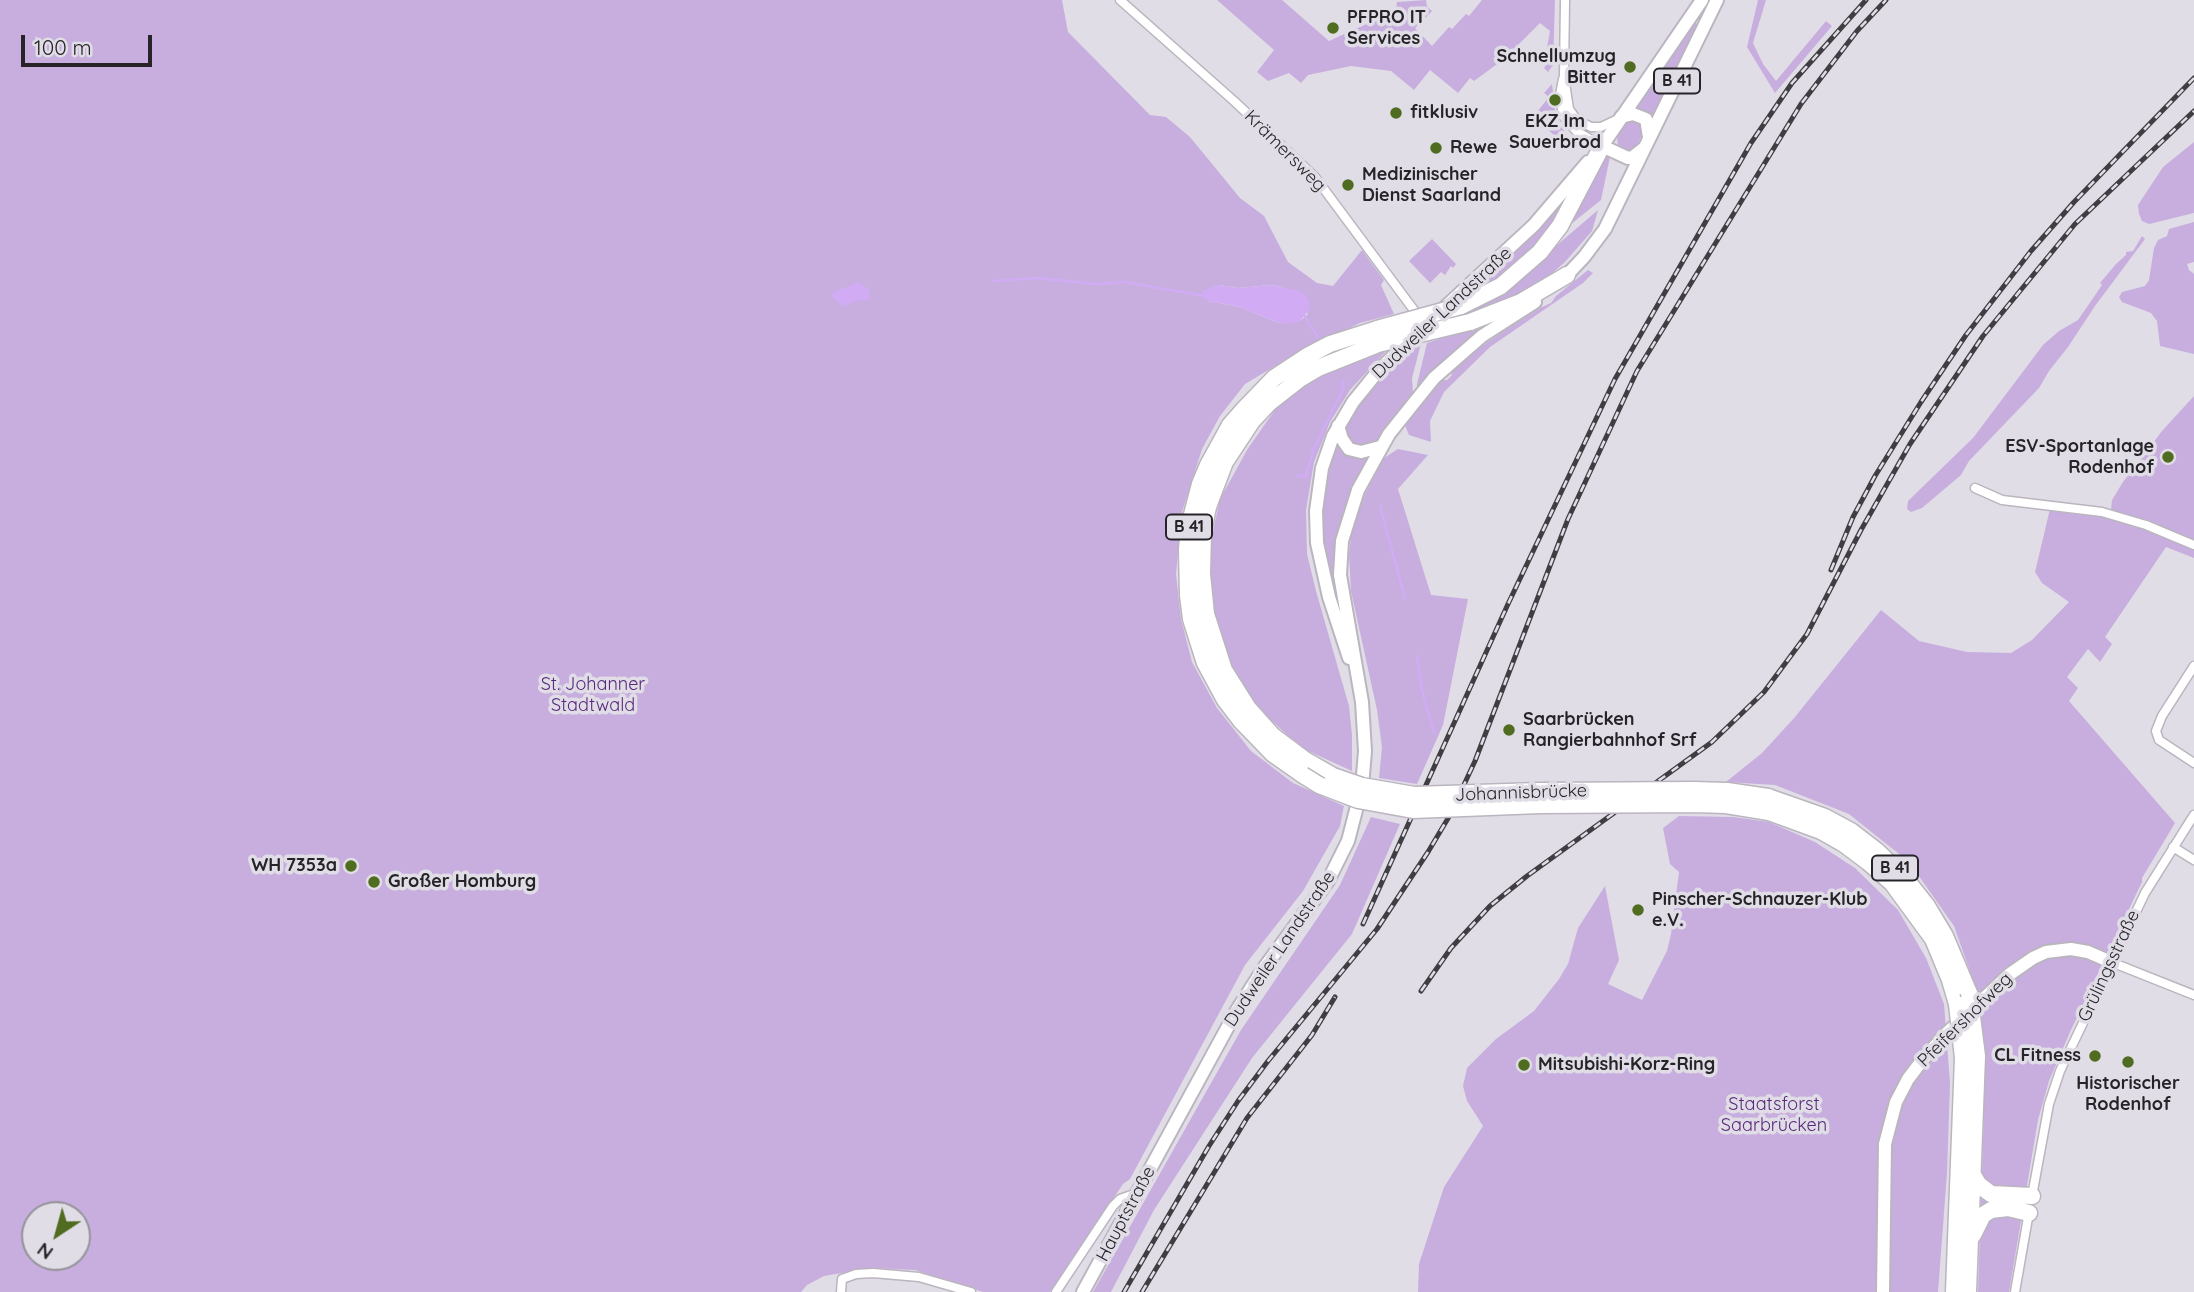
<!DOCTYPE html>
<html>
<head>
<meta charset="utf-8">
<style>
	body { margin:0 }
	#map { position:relative; width:2194px; height:1292px; overflow:hidden; background:#e1dde6; font-family:Quicksand,sans-serif }
	canvas { display:block }
	.north { position:absolute; left:21px; top:1201px; width:70px; height:70px; box-sizing:border-box; background:#e1dde6; border:2px solid #96939a; border-radius:50%; rotate:216deg; font-size:19px; font-weight:700; line-height:28px; text-align:center; color:#262428 }
	.north::after { content:''; display:block; margin:auto; width:24px; height:32px; background:#506c20; clip-path:polygon(50% 0,100% 100%,50% 72%,0 100%) }
	.scale { position:absolute; left:21px; top:35px; width:131px; height:32px; box-sizing:border-box; border:4px solid #262428; border-top:0; padding-left:9px; font-size:21px; line-height:24px; white-space:nowrap; color:#262428; -webkit-text-stroke:5px #e1dde6; paint-order:stroke }
</style>
</head>
<body>
<div id="map">
<canvas width="2194" height="1292"></canvas>
<div class="north">N</div>
<div class="scale">100 m</div>
</div>
<script>
const ctx = document.querySelector('canvas').getContext('2d');
ctx.lineJoin = 'round';
function fillPath(path, color) {
  ctx.fillStyle = color;
  ctx.fill(path, 'evenodd');
}
function toPath(rows) {
  const path = new Path2D();
  for (const r of rows) {
    path.moveTo(r[0], r[1]);
    for (let i = 2; i < r.length; i += 2) path.lineTo(r[i], r[i + 1]);
  }
  return path;
}
function strokePath(path, color, width, dash) {
  ctx.strokeStyle = color;
  ctx.lineWidth = width;
  ctx.lineCap = dash ? 'butt' : 'round';
  ctx.setLineDash(dash || []);
  ctx.stroke(path);
}
function drawText(font, color, halo, rows, align = 'center') {
  ctx.font = font + ' Quicksand,sans-serif';
  ctx.lineWidth = 7;
  ctx.setLineDash([]);
  ctx.textBaseline = 'middle';
  ctx.strokeStyle = halo;
  ctx.fillStyle = color;
  for (const [text, x, y, turn = 0] of rows) {
    ctx.save();
    ctx.translate(x, y);
    ctx.rotate((+turn || 0) * Math.PI / 180);
    ctx.textAlign = isNaN(turn) ? turn : align;
    if (halo) ctx.strokeText(text, 0, 0);
    ctx.fillText(text, 0, 0);
    ctx.restore();
  }
}
fillPath(toPath([
	[0,0,1062,0,1068,32,1150,115,1166,117,1190,137,1240,198,1264,216,1288,262,1317,283,1333,286,1362,250,1384,280,1381,285,1394,314,1360,323,1292,356,1245,384,1220,416,1202,449,1182,512,1176,574,1181,619,1192,662,1217,708,1251,751,1293,783,1344,806,1340,826,1303,891,1245,965,1130,1179,1123,1184,1050,1292,983,1292,915,1270,871,1268,824,1276,807,1285,801,1292,0,1292],
	[1219,285,1237,288,1271,285,1282,287,1308,314,1300,321,1279,323,1240,307,1208,301],
	[35,1215,77,1215,77,1257,35,1257],
	[1217,0,1282,0,1329,41,1384,16,1396,8,1397,2,1426,0,1427,7,1432,11,1415,28,1432,46,1449,27,1452,29,1466,14,1469,16,1482,0,1555,0,1553,65,1548,72,1544,68,1551,58,1546,53,1550,31,1540,23,1504,59,1474,81,1470,78,1458,93,1430,70,1414,90,1391,71,1351,66,1308,75,1301,83,1289,73,1268,81,1257,72,1274,50],
	[1758,0,1766,0,1753,43,1763,64,1776,81,1826,21,1832,26,1775,93,1747,47],
	[1693,22,1697,24,1653,119,1644,111,1633,109],
	[1552,84,1556,118,1569,138,1561,141,1547,129,1551,124,1537,112,1549,97,1544,93],
	[1631,120,1639,123,1643,133,1636,147,1627,151,1618,146,1617,137,1625,123],
	[2194,142,2194,213,2149,224,2142,221,2139,214,2138,205,2163,167],
	[1604,154,1610,157,1601,200,1566,228],
	[1567,197,1558,216,1532,251,1495,282,1463,296],
	[1598,210,1592,231,1565,262,1543,281,1518,296,1468,315,1467,312,1501,293],
	[2194,222,2194,262,2187,264,2189,270,2194,274,2194,354,2160,346,2157,321,2151,313,2122,302,2119,297,2122,292,2145,286,2149,280,2154,248,2158,240,2167,236,2169,229],
	[2142,236,2145,239,2095,306,2068,347,2049,371,2039,388,1969,461,1961,475,1922,508,1911,512,1907,509,1908,501,1973,438,2043,345,2059,331,2078,320,2102,285,2100,283,2116,264,2126,255,2126,252,2133,251],
	[1432,239,1456,264,1453,268,1451,266,1445,275,1441,272,1430,283,1409,261],
	[1588,270,1593,273,1583,283,1490,347,1444,392,1430,421,1431,442,1409,435,1405,425,1442,380,1447,380,1452,375,1451,372,1486,343,1540,308,1551,303,1556,296],
	[1476,327,1478,333,1417,390,1417,384,1427,343],
	[1423,336,1412,378,1413,394,1377,441,1368,445,1352,443,1345,436,1345,427,1355,409,1390,368],
	[1386,351,1350,390,1330,422,1314,462,1306,510,1307,554,1316,591,1349,706,1352,735,1352,771,1306,750,1285,733,1261,711,1239,681,1225,652,1216,622,1209,587,1209,550,1220,499,1247,450,1274,411,1301,388,1329,372],
	[2194,396,2194,558,2166,547,2105,637,2112,644,2100,662,2088,649,2067,677,2078,688,2069,701,2175,823,2142,878,2142,882,2070,1032,2049,1081,2038,1120,2009,1292,1978,1292,1984,1112,1983,1046,1979,997,1954,926,1909,862,1849,814,1775,785,1726,782,1762,753,1795,717,1881,610,1919,641,1967,652,2011,653,2032,640,2069,602,2042,583,2035,572,2050,509,2078,512,2110,519,2112,500,2123,482,2162,431],
	[1337,443,1347,453,1368,458,1340,523,1337,541,1341,614,1339,614,1322,543,1321,510,1329,466],
	[1398,449,1428,455,1398,489,1431,595,1468,599,1443,725,1417,784,1379,778,1382,747,1377,710,1351,591,1349,554,1352,529,1366,492,1384,458],
	[1679,816,1733,817,1769,822,1815,842,1855,868,1898,910,1926,958,1944,1004,1950,1083,1947,1173,1938,1292,1418,1292,1419,1264,1444,1187,1483,1126,1467,1101,1463,1086,1467,1068,1496,1039,1534,1011,1559,979,1568,964,1578,928,1605,886,1619,960,1608,984,1642,1000,1667,951,1671,934,1679,872,1670,864,1663,828],
	[1371,817,1400,824,1352,934,1252,1058,1154,1210,1111,1292,1093,1292,1241,1030,1340,885]
]), '#c7aedf');
fillPath(toPath([
	[859,282,869,290,870,299,855,301,844,306,834,299,832,293],
	[1219,285,1237,288,1271,285,1293,289,1304,293,1309,300,1310,309,1300,321,1290,324,1279,323,1240,307,1208,301,1202,296,1202,291]
]), '#d1acf5');
strokePath(toPath([
	[993,281,1037,278,1097,284,1124,282,1205,296],
	[1304,315,1318,337],
	[1298,475,1306,477,1313,451,1343,389,1343,380],
	[1380,506,1405,598],
	[1417,656,1422,691,1434,732]
]), '#d1acf5', 2.5);
const street = toPath([
	[1120,0,1234,101,1315,177,1419,317],
	[1565,0,1564,76,1569,109,1577,120,1591,127,1601,127,1618,119],
	[1563,79,1560,95,1563,116,1576,131,1602,146],
	[1975,488,2002,500,2102,512,2146,525,2194,545],
	[2194,666,2162,716,2156,731,2159,740,2194,763],
	[2173,847,2194,860],
	[2111,962,2194,995],
	[2032,1196,2049,1104,2060,1071,2145,893,2194,815],
	[841,1292,842,1279,856,1274,873,1273,919,1277,971,1292],
	[1056,1292,1113,1206,1120,1199,1137,1193],
	[2015,1292,2029,1212]
]);
const secondary = toPath([
	[1441,311,1534,225,1588,162],
	[1338,426,1342,439,1349,449,1361,452,1380,447],
	[1349,658,1329,597,1317,543,1316,511,1322,468,1333,436,1353,402,1379,370,1415,335],
	[1083,1292,1237,1010,1264,968,1328,881,1348,841,1362,787,1365,751,1362,702,1340,575,1342,541,1358,490,1389,434,1434,378,1482,336,1535,302],
	[1883,1292,1885,1144,1896,1102,1908,1079,1924,1058,1946,1034,2010,974,2033,958,2046,952,2071,949,2088,952,2111,962]
]);
const primary = toPath([
	[1621,117,1633,114,1646,119,1649,137],
	[1643,149,1633,157,1628,158,1602,146,1702,0],
	[1567,275,1584,257,1605,229,1717,0]
]);
const highway = toPath([
	[1461,306,1501,286,1540,252,1560,226,1602,146],
	[1470,322,1521,302,1567,275],
	[1303,775,1273,754,1241,721,1225,700,1205,663,1191,619,1188,595,1187,550,1189,526,1200,484,1208,465,1230,425,1245,408,1274,378,1309,355,1330,344,1377,329],
	[1333,776,1305,760,1273,736,1248,708,1224,670,1206,614,1202,574,1203,532,1208,507,1225,462,1252,421,1269,403,1301,378,1318,368,1378,344],
	[1768,797,1825,817,1851,831,1877,851,1904,877,1927,906,1945,936,1969,993],
	[1769,812,1821,831,1844,844,1868,862,1892,883,1933,939,1950,980,1957,1004],
	[1973,1175,1979,1185,1991,1194,2032,1196],
	[1973,1235,1983,1215,1991,1210,2008,1208,2029,1213],
	[1954,1292,1963,1058],
	[1968,1292,1977,1056]
]);
strokePath(street, '#bab5be', 11);
strokePath(secondary, '#bab5be', 16);
strokePath(primary, '#bab5be', 16);
strokePath(highway, '#bab5be', 19);
strokePath(street, '#fff', 8);
strokePath(secondary, '#fff', 12);
strokePath(primary, '#fff', 12);
strokePath(highway, '#fff', 16);
const rail = toPath([
	[1831,570,1853,517,1875,476,1921,402,1966,335,2031,251,2074,202,2194,78],
	[1363,924,1508,604,1615,379,1751,143,1792,83,1866,0],
	[1421,991,1451,948,1490,906,1527,876,1712,742,1764,692,1807,634,1861,530,1910,444,1983,336,2075,224,2194,111],
	[1124,1292,1209,1146,1238,1101,1268,1061,1377,929,1428,852,1450,815,1475,761,1568,519,1637,371,1801,104,1857,31,1886,0],
	[1142,1292,1247,1118,1312,1035,1335,997]
]);
strokePath(rail, '#403e42', 5);
strokePath(rail, '#e1dde6', 2.5, [8]);
const highwayBridge = toPath([
	[1377,329,1461,306],
	[1378,344,1470,322],
	[1303,775,1319,785,1358,800,1413,810,1540,805,1694,804,1726,805,1769,812],
	[1333,776,1362,786,1414,795,1539,791,1694,790,1727,791,1768,797],
	[1969,993,1977,1056],
	[1957,1004,1963,1058]
]);
strokePath(highwayBridge, '#bab5be', 19, []);
strokePath(highwayBridge, '#fff', 16);
for (const [x, y, r, color] of [
	[1333,28,7,"#506c20"],
	[1630,67,7,"#506c20"],
	[1555,100,7,"#506c20"],
	[1396,113,7,"#506c20"],
	[1436,148,7,"#506c20"],
	[1348,185,7,"#506c20"],
	[2168,457,7,"#506c20"],
	[1509,730,7,"#506c20"],
	[351,866,7,"#506c20"],
	[374,882,7,"#506c20"],
	[1638,910,7,"#506c20"],
	[2095,1056,7,"#506c20"],
	[2128,1062,7,"#506c20"],
	[1524,1065,7,"#506c20"]
]) {
  const dot = new Path2D();
  dot.arc(x, y, r, 0, 2 * Math.PI);
  ctx.fillStyle = color;
  ctx.fill(dot);
  strokePath(dot, '#e1dde6', 2.5);
}
for (const [x, y, w] of [
	[1677,81,46],
	[1189,527,46],
	[1895,868,46]
]) {
  const box = new Path2D();
  box.roundRect(x - w / 2, y - 12.5, w, 25, 5);
  ctx.fillStyle = '#e1dde6';
  ctx.fill(box);
  strokePath(box, '#262428', 2);
}
drawText('bold 16px', '#262428', null, [
	["B 41",1677,81],
	["B 41",1189,527],
	["B 41",1895,868]
]);
drawText('bold 18px', '#262428', '#e1dde6', [
	["PFPRO IT",1347,18],
	["Services",1347,39],
	["Schnellumzug",1616,57,"right"],
	["Bitter",1616,78,"right"],
	["fitklusiv",1410,113],
	["EKZ Im",1555,122,"center"],
	["Sauerbrod",1555,143,"center"],
	["Rewe",1450,148],
	["Medizinischer",1362,175],
	["Dienst Saarland",1362,196],
	["ESV-Sportanlage",2154,447,"right"],
	["Rodenhof",2154,468,"right"],
	["Saarbrücken",1523,720],
	["Rangierbahnhof Srf",1523,741],
	["WH 7353a",337,866,"right"],
	["Großer Homburg",388,882],
	["Pinscher-Schnauzer-Klub",1652,900],
	["e.V.",1652,921],
	["CL Fitness",2081,1056,"right"],
	["Mitsubishi-Korz-Ring",1538,1065],
	["Historischer",2128,1084,"center"],
	["Rodenhof",2128,1105,"center"]
], 'left');
drawText('18px', '#262428', '#e1dde6', [
	["Krämersweg",1285,151,45],
	["Dudweiler Landstraße",1442,313,-43],
	["Johannisbrücke",1521,793,-2],
	["Dudweiler Landstraße",1280,949,-56],
	["Grülingsstraße",2109,966,-65],
	["Pfeifershofweg",1965,1020,-45],
	["Hauptstraße",1126,1214,-62]
]);
drawText('18px', '#57277b', '#e1dde6', [
	["St. Johanner",593,685],
	["Stadtwald",593,706],
	["Staatsforst",1774,1105],
	["Saarbrücken",1774,1126]
]);
</script>
</body>
</html>
